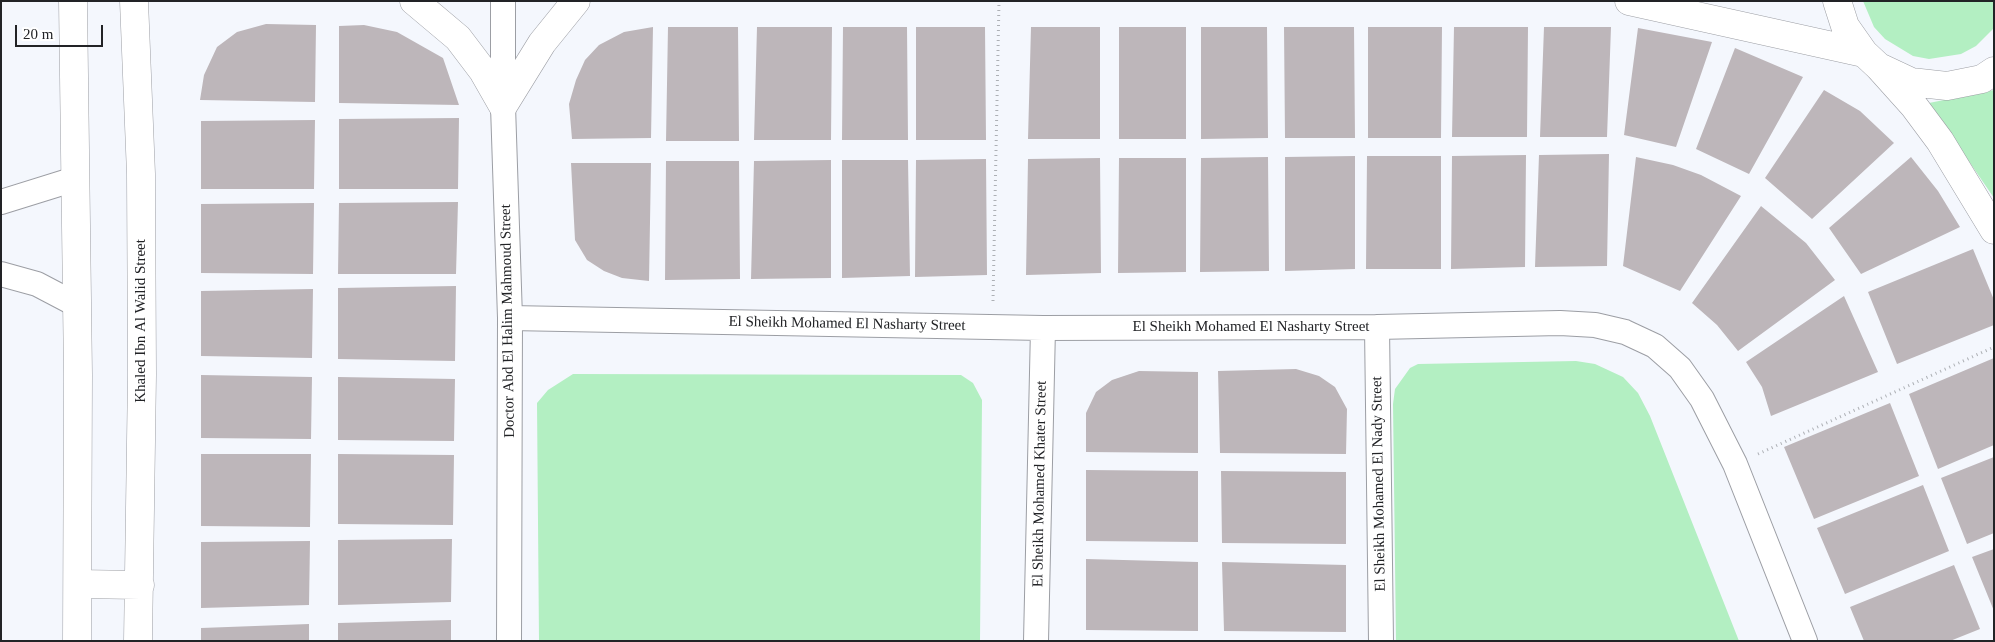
<!DOCTYPE html>
<html>
<head>
<meta charset="utf-8">
<style>
	body { margin:0 }
	#map { position:relative; width:1995px; height:642px; overflow:hidden; background:#f4f7fd; font-family:"Times New Roman",serif }
	canvas { display:block }
	.frame { position:absolute; inset:0; border:2px solid #222326; pointer-events:none }
	.scale { position:absolute; left:15px; top:25px; width:88px; height:22px; box-sizing:border-box; border:2px solid #222326; border-top:0; padding-left:6px; font-size:15px; line-height:18px; white-space:nowrap; color:#222326; -webkit-text-stroke:4px #fff; paint-order:stroke }
</style>
</head>
<body>
<div id="map">
<canvas width="1995" height="642"></canvas>
<div class="frame"></div>
<div class="scale">20 m</div>
</div>
<script>
const ctx = document.querySelector('canvas').getContext('2d');
ctx.lineJoin = 'round';
function fillPath(path, color) {
  ctx.fillStyle = color;
  ctx.fill(path, 'evenodd');
}
function toPath(rows) {
  const path = new Path2D();
  for (const r of rows) {
    path.moveTo(r[0], r[1]);
    for (let i = 2; i < r.length; i += 2) path.lineTo(r[i], r[i + 1]);
  }
  return path;
}
function strokePath(path, color, width, dash) {
  ctx.strokeStyle = color;
  ctx.lineWidth = width;
  ctx.lineCap = dash ? 'butt' : 'round';
  ctx.setLineDash(dash || []);
  ctx.stroke(path);
}
function drawText(font, color, halo, rows, align = 'center') {
  ctx.font = font + ' "Times New Roman",serif';
  ctx.lineWidth = 5;
  ctx.setLineDash([]);
  ctx.textBaseline = 'middle';
  ctx.strokeStyle = halo;
  ctx.fillStyle = color;
  for (const [text, x, y, turn = 0] of rows) {
    ctx.save();
    ctx.translate(x, y);
    ctx.rotate((+turn || 0) * Math.PI / 180);
    ctx.textAlign = isNaN(turn) ? turn : align;
    if (halo) ctx.strokeText(text, 0, 0);
    ctx.fillText(text, 0, 0);
    ctx.restore();
  }
}
fillPath(toPath([
	[1863,1,1994,1,1994,28,1976,46,1961,54,1929,59,1913,56,1885,39,1874,27],
	[1994,90,1994,198,1929,103],
	[1576,361,1595,364,1623,377,1638,393,1650,416,1739,641,1396,641,1393,404,1395,389,1410,368,1418,364],
	[573,374,961,375,973,383,982,400,980,641,539,641,537,403,548,390]
]), '#b3efc2');
fillPath(toPath([
	[266,24,316,25,315,102,200,100,204,75,217,47,237,32],
	[364,25,397,32,443,58,459,105,339,103,339,26],
	[653,27,651,138,572,139,569,104,576,80,585,60,599,45,624,32],
	[668,27,738,27,739,141,666,141],
	[757,27,832,27,831,140,754,140],
	[843,27,907,27,908,140,842,140],
	[916,27,985,27,986,140,916,140],
	[1031,27,1100,27,1100,139,1028,139],
	[1119,27,1186,27,1186,139,1119,139],
	[1201,27,1267,27,1268,138,1201,139],
	[1284,27,1354,27,1355,138,1285,138],
	[1368,27,1442,27,1441,138,1368,138],
	[1454,27,1528,27,1527,137,1452,137],
	[1544,27,1611,27,1607,137,1540,137],
	[1638,28,1712,42,1676,147,1624,135],
	[1735,48,1803,77,1749,174,1696,149],
	[1824,90,1860,111,1894,143,1812,219,1765,178],
	[459,118,458,189,339,189,339,119],
	[315,120,314,189,201,189,201,121],
	[1609,154,1607,266,1535,267,1539,155],
	[1526,155,1525,267,1451,269,1452,156],
	[1355,156,1355,269,1285,271,1285,157],
	[1367,156,1441,156,1441,269,1366,269],
	[1268,157,1269,271,1200,272,1201,158],
	[1636,157,1673,165,1701,175,1741,196,1680,291,1623,266],
	[1911,157,1938,191,1960,227,1861,274,1829,228],
	[1100,158,1101,273,1026,275,1028,159],
	[1119,158,1186,158,1186,272,1118,273],
	[986,159,987,275,915,277,916,160],
	[831,160,831,278,751,279,754,161],
	[842,160,908,160,910,276,842,278],
	[666,161,739,161,740,279,665,280],
	[571,163,651,163,649,281,622,278,604,271,587,260,575,240],
	[458,202,456,274,338,274,339,203],
	[314,203,313,274,201,273,201,204],
	[1761,206,1806,243,1835,280,1738,351,1717,325,1692,303],
	[1973,249,1994,300,1994,325,1897,364,1868,292],
	[456,286,455,361,338,359,338,288],
	[313,289,312,358,201,356,201,291],
	[1844,296,1878,372,1771,416,1762,387,1746,362],
	[1994,358,1994,445,1938,469,1909,394],
	[1296,369,1319,376,1335,387,1347,409,1346,454,1220,453,1218,371],
	[1139,371,1198,372,1198,453,1086,452,1086,413,1096,392,1112,380],
	[201,375,312,377,311,439,201,438],
	[338,377,455,379,454,441,338,440],
	[1890,403,1919,476,1814,519,1784,447],
	[201,454,311,454,310,527,201,526],
	[338,454,454,455,453,525,338,524],
	[1994,457,1994,533,1967,544,1941,478],
	[1086,470,1198,471,1198,542,1086,541],
	[1221,471,1346,472,1346,544,1222,543],
	[1923,485,1949,551,1845,594,1817,528],
	[452,539,451,602,338,605,338,540],
	[310,541,309,605,201,608,201,542],
	[1994,549,1994,611,1972,557],
	[1086,559,1198,562,1198,631,1086,630],
	[1222,562,1346,565,1346,632,1224,631],
	[1954,565,1980,629,1950,641,1864,641,1850,607],
	[451,620,451,641,338,641,338,623],
	[309,624,309,641,201,641,201,628]
]), '#bdb6ba');
const minor = toPath([
	[503,1,503,106,510,318,509,641],
	[1,202,75,179],
	[1,274,37,284,77,305],
	[510,318,1043,328,1377,327,1560,323,1595,325,1625,332,1655,346,1680,368,1702,399,1735,464,1805,641],
	[1377,327,1381,641],
	[1036,641,1043,328]
]);
const tertiary = toPath([
	[73,1,78,375,77,641],
	[134,1,141,174,142,375,138,641],
	[414,1,458,38,483,71,503,106],
	[1629,1,1864,53],
	[1837,1,1845,26,1864,53,1879,67,1911,82,1947,86,1982,79,1994,71],
	[1879,67,1914,106,1940,141,1994,230],
	[503,106,542,43,576,1],
	[78,584,140,585]
]);
strokePath(minor, '#9c9ea4', 26);
strokePath(tertiary, '#9c9ea4', 29);
strokePath(toPath([
	[993,301,999,1],
	[1758,454,1994,347]
]), '#adb0b5', 3, [1, 4]);
strokePath(minor, '#fff', 24);
strokePath(tertiary, '#fff', 28);
drawText('15px', '#222326', '#fff', [
	["Khaled Ibn Al Walid Street",141,321,-90],
	["Doctor Abd El Halim Mahmoud Street",508,321,-91],
	["El Sheikh Mohamed El Nasharty Street",847,324,1],
	["El Sheikh Mohamed El Nasharty Street",1251,327],
	["El Sheikh Mohamed Khater Street",1040,484,-89],
	["El Sheikh Mohamed El Nady Street",1379,484,-91]
]);
</script>
</body>
</html>
